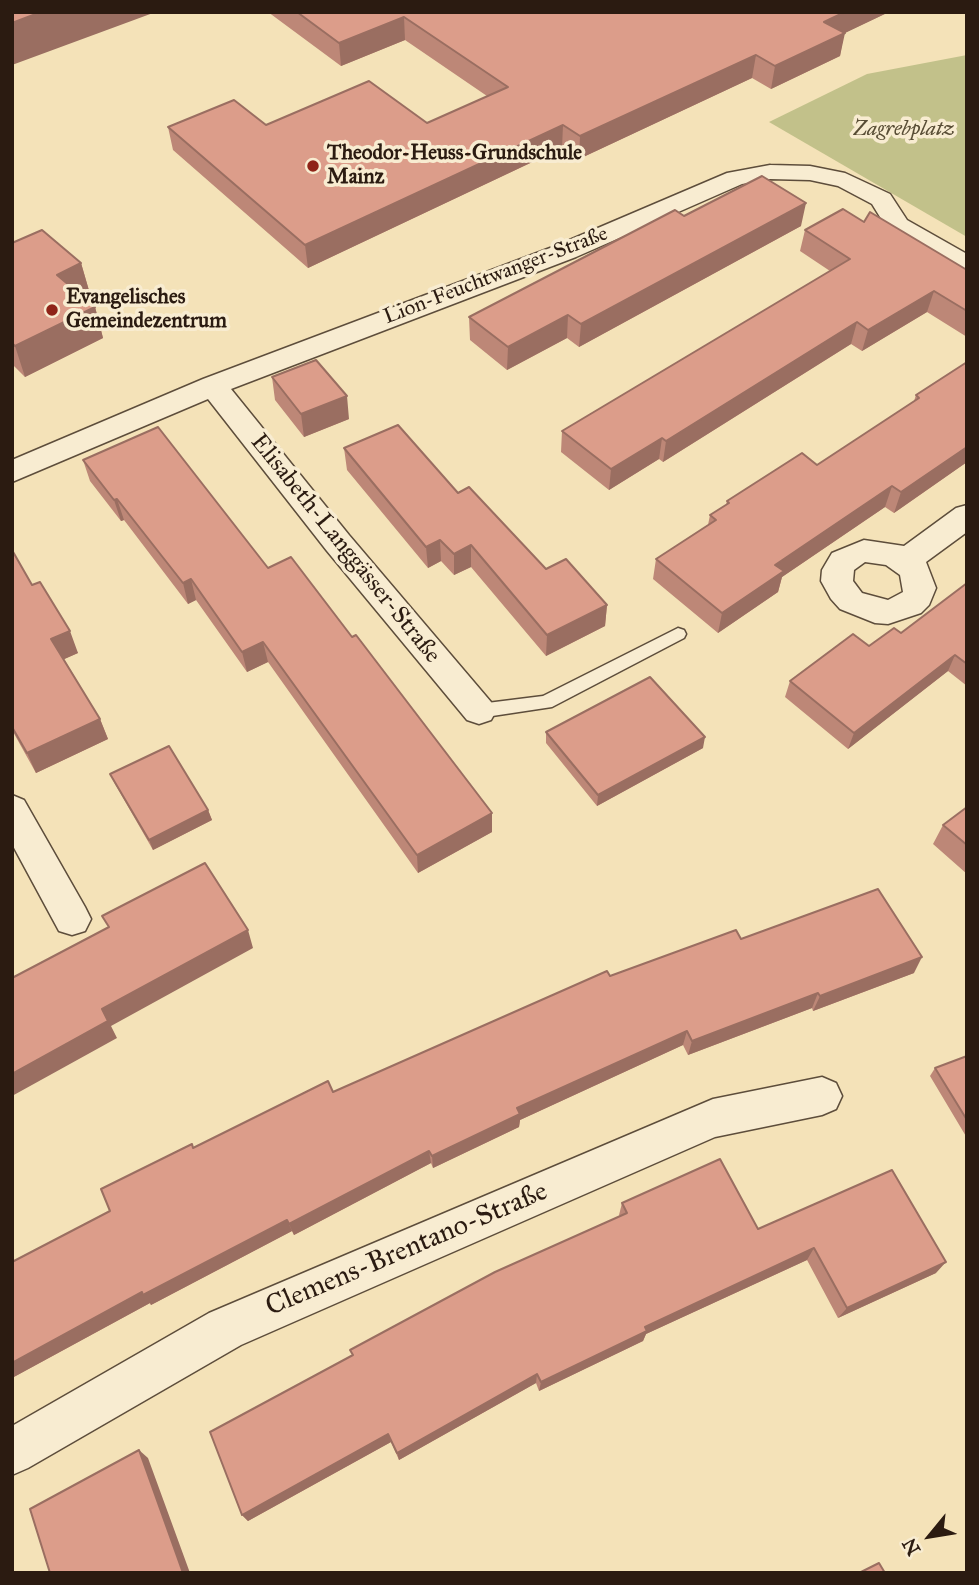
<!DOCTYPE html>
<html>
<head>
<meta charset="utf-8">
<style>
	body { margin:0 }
	#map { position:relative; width:979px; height:1585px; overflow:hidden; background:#f4e2b8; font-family:"IM FELL Great Primer",serif }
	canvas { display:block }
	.frame { position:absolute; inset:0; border:14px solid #2b1b11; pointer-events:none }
	.north { position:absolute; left:895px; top:1501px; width:70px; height:70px; -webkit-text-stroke:5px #f8ecd1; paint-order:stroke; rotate:240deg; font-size:19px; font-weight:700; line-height:28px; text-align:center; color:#2b1b11 }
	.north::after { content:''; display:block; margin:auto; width:24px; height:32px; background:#2b1b11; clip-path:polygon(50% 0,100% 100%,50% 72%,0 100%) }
</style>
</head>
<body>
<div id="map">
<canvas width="979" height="1585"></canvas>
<div class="frame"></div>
<div class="north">N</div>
</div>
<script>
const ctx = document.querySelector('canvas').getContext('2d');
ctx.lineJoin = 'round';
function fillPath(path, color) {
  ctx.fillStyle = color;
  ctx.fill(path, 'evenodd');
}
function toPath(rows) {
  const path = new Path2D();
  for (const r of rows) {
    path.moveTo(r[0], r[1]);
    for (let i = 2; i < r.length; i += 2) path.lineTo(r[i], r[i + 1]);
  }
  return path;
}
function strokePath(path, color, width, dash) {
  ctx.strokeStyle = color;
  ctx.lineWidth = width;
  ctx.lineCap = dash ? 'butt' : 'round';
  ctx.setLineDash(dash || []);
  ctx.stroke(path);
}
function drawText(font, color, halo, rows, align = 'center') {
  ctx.font = font + ' "IM FELL Great Primer",serif';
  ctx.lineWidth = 7;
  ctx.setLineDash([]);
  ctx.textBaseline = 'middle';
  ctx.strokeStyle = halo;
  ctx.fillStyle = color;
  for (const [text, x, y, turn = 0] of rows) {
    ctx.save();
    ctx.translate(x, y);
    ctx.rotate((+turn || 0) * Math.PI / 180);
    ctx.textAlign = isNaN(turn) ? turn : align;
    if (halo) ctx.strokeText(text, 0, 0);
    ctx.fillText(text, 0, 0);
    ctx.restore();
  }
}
fillPath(toPath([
	[967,55,967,237,769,122,867,74]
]), '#c2c18a');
const lane = toPath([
	[678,628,684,630,686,634,684,638,552,707,479,718,473,716,471,711,473,706,479,704,543,696,678,628]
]);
const street = toPath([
	[770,165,810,166,845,173,890,194,907,220,967,254,967,273,958,271,888,230,872,204,838,186,810,180,770,179,742,184,576,257,231,389,349,535,491,702,496,711,491,720,479,724,467,720,327,551,208,399,12,482,12,460,203,379,558,245,727,173,770,165],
	[967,505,967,532,926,562,936,588,929,605,921,613,888,624,875,623,840,609,831,599,821,581,822,570,832,553,864,540,904,546,956,508,967,505],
	[865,562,886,565,900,575,903,592,888,600,862,593,853,581,854,570,865,562],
	[12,795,24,800,85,907,91,919,85,931,72,935,59,931,12,844,12,795],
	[822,1077,836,1083,842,1096,836,1109,822,1115,715,1137,241,1345,28,1468,12,1475,12,1426,209,1313,713,1099,822,1077]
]);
strokePath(lane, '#5d4d3b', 3);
strokePath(street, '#5d4d3b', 3);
fillPath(lane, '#f8ecd1');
fillPath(street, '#f8ecd1');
fillPath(toPath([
	[268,12,889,12,844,33,840,56,771,89,752,78,579,159,562,148,308,268,173,150,168,127,266,125,427,123,487,96,405,40,341,66],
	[684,216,801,226,579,347,567,338,507,370,470,340,469,317],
	[864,222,967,270,967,337,927,312,862,351,851,344,663,462,659,459,609,490,561,452,562,431,830,271,800,251,805,230],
	[12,243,81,263,90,294,83,297,95,307,103,338,25,377,12,364],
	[967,362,967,462,894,513,885,507,782,577,778,592,718,633,653,579,656,559,708,525,710,515,726,505,727,501,817,465,914,401,916,395],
	[272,377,349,419,304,437,275,400],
	[344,448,458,493,546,569,607,605,605,626,546,656,471,567,454,575,441,561,428,568,347,470],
	[83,460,268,568,492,832,418,873,268,662,247,672,196,600,188,604,124,520,121,521,90,481],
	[12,550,32,585,78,653,64,659,100,719,108,739,36,773,12,730],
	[967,583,967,686,948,671,848,749,785,697,790,681,901,633],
	[546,732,703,748,597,806,546,743],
	[110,774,208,810,212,820,153,850,115,784],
	[967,807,967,874,933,844,943,825],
	[741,939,914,973,813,1011,812,1008,688,1055,683,1045,520,1120,519,1127,433,1168,431,1163,294,1235,292,1231,151,1305,150,1303,12,1378,12,1262,110,1211,193,1148,333,1092,610,976],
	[967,1056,967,1138,930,1076,935,1068],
	[622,1203,758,1229,936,1273,838,1318,807,1260,646,1334,643,1341,539,1391,536,1383,399,1460,391,1442,248,1521,242,1515,620,1216,619,1215]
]), '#bd8777');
fillPath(toPath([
	[41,12,153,13,12,65,12,23],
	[845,12,889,12,820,45,824,22],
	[404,17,405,40,341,66,339,43],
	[845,33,840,56,771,89,775,66],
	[756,55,752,78,579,159,580,136],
	[563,125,562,148,308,268,305,245],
	[806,203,801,226,579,347,581,324],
	[81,263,90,294,66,306,57,275],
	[934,291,927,312,862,351,868,330],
	[95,307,103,338,25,377,15,346],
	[568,315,567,338,507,370,508,347],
	[857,322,851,344,663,462,666,441],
	[347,396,349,419,304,437,301,414],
	[662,438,659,459,609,490,611,469],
	[967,447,967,462,894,513,901,492],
	[892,486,885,507,782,577,778,592,718,633,722,613,775,565],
	[117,499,124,520,121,521,114,500],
	[440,540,441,561,428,568,426,547],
	[471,545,471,567,454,575,454,554],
	[191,579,196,600,188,604,183,583],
	[607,605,605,626,546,656,547,635],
	[70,631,78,653,60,661,51,639],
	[263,642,268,662,247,672,242,652],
	[955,655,948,671,848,749,854,733],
	[100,719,108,739,36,773,27,753],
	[705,737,703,748,597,806,598,795],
	[208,810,212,820,153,850,149,840],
	[492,813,492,832,418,873,417,855],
	[248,930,253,948,111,1026,117,1038,12,1096,12,1074,102,1009],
	[922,957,914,973,813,1011,820,996],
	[818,993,812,1008,688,1055,692,1041],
	[687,1031,683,1045,520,1120,519,1127,433,1168,432,1156,517,1108],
	[429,1151,431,1163,294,1235,289,1224],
	[287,1220,292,1231,151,1305,150,1303,12,1378,12,1363,142,1292],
	[814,1248,807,1260,646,1334,643,1341,539,1391,541,1382,645,1327],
	[946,1262,936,1273,838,1318,847,1308],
	[537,1374,536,1383,399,1460,397,1453],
	[388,1434,391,1442,248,1521,242,1515],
	[139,1450,148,1458,190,1573,183,1573]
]), '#9a6e61');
const building = toPath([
	[12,12,41,12,12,23,12,12],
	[297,12,845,12,824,22,845,33,775,66,756,55,580,136,563,125,305,245,168,127,234,100,266,125,369,81,427,123,508,87,404,17,339,43,297,12],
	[762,176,806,203,581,324,568,315,508,347,469,317,675,210,684,216,762,176],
	[843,209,864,222,870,212,967,270,967,311,934,291,868,330,857,322,666,441,662,438,611,469,562,431,850,259,805,230,843,209],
	[42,230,81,263,57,275,95,307,15,346,12,343,12,243,42,230],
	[316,360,347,396,301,414,272,377,316,360],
	[967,362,967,447,901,492,892,486,775,565,784,571,722,613,656,559,716,520,710,515,729,503,727,501,802,453,817,465,919,398,916,395,967,362],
	[398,425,458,493,469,487,546,569,566,559,607,605,547,635,471,545,454,554,440,540,426,547,344,448,398,425],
	[158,427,268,568,291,557,352,637,356,635,492,813,417,855,263,642,242,652,191,579,183,583,117,499,114,500,83,460,158,427],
	[12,550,32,585,40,582,70,631,51,639,100,719,27,753,12,727,12,550],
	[967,583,967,664,955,655,854,733,790,681,853,634,869,646,894,628,901,633,967,583],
	[650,677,705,737,598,795,546,732,650,677],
	[169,746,208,810,149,840,110,774,169,746],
	[967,807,967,845,943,825,967,807],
	[205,863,248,930,102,1009,108,1021,12,1074,12,978,109,927,102,916,205,863],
	[878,889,922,957,820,996,818,993,692,1041,687,1031,517,1108,520,1114,432,1156,429,1151,289,1224,287,1220,143,1295,142,1292,12,1363,12,1262,110,1211,101,1189,192,1144,193,1148,328,1081,333,1092,607,971,610,976,736,930,741,939,878,889],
	[967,1056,967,1120,935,1068,967,1056],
	[720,1159,758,1229,892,1170,946,1262,847,1308,814,1248,645,1327,647,1331,541,1382,537,1374,397,1453,388,1434,242,1515,210,1432,353,1355,350,1350,495,1272,627,1213,622,1203,720,1159],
	[139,1450,183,1573,50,1573,30,1509,139,1450],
	[879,1563,885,1573,859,1573,879,1563]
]);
fillPath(building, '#dc9d8a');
strokePath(building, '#9a6e61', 2);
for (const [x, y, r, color] of [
	[313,166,7,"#8f2418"],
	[52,310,7,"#8f2418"]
]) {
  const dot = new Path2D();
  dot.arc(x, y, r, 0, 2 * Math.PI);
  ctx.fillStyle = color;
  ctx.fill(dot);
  strokePath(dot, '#f8ecd1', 2.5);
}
drawText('italic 21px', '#584d35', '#f8ecd1', [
	["Zagrebplatz",904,130]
]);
drawText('bold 21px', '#2b1b11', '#f8ecd1', [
	["Theodor-Heuss-Grundschule",327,154],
	["Mainz",327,178],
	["Evangelisches",66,298],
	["Gemeindezentrum",66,322]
], 'left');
drawText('21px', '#2b1b11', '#f8ecd1', [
	["Lion-Feuchtwanger-Straße",496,276,-21]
]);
drawText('24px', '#2b1b11', '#f8ecd1', [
	["Elisabeth-Langgässer-Straße",345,549,51]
]);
drawText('28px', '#2b1b11', '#f8ecd1', [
	["Clemens-Brentano-Straße",407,1250,-23]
]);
</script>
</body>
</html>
